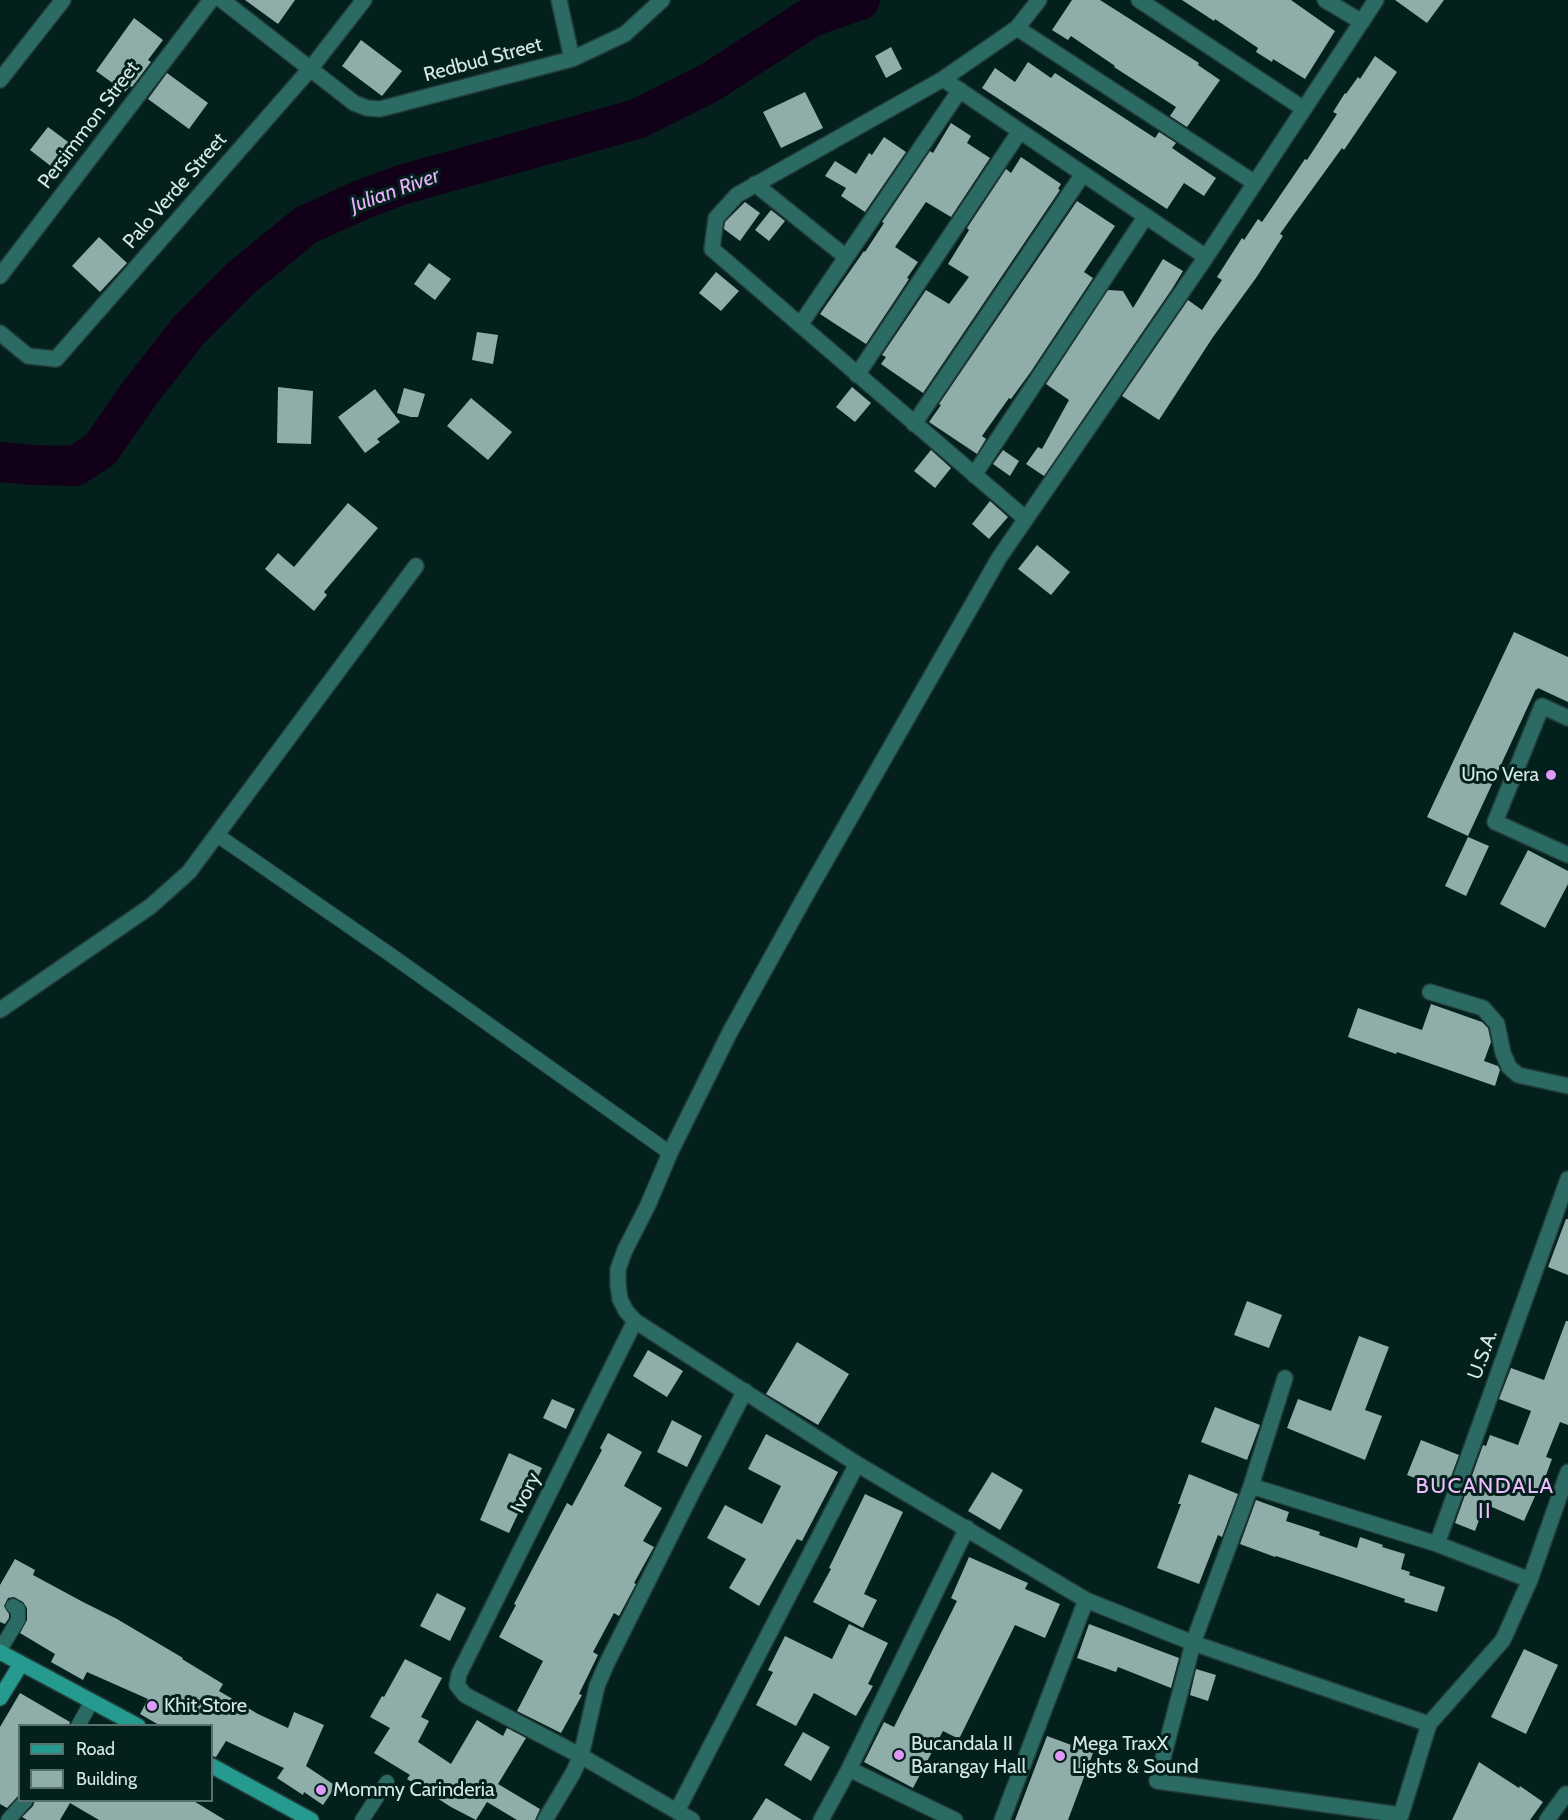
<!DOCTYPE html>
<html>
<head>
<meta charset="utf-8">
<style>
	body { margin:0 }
	#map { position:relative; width:1568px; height:1820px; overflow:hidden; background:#04201d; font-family:Cabin,sans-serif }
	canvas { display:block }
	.legend { position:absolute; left:18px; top:1724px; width:195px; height:78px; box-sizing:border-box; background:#04201d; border:2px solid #58706d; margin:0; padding:8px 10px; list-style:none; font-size:18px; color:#d7e7e5 }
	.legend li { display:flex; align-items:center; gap:12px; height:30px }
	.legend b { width:30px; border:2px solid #58706d }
</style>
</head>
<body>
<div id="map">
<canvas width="1568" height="1820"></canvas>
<ul class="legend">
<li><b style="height:8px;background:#259a8f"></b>Road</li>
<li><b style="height:16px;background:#8faeaa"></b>Building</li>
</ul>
</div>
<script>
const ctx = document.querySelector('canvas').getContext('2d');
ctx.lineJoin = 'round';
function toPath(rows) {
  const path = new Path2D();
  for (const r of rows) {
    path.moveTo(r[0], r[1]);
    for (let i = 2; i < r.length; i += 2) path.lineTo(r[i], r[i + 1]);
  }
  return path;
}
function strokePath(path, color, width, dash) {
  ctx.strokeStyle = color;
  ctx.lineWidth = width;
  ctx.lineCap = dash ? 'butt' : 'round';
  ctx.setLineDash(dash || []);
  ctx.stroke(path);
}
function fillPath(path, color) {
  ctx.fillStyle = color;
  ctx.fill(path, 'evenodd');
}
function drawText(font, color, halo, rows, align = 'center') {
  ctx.font = font + ' Cabin,sans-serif';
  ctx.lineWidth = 6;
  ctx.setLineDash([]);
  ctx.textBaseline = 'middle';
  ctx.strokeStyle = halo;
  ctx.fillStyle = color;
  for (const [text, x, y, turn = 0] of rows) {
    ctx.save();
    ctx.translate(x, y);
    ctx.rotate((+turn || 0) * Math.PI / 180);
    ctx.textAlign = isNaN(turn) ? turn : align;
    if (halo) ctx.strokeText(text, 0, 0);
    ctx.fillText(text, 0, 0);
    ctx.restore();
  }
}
strokePath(toPath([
	[0,462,33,465,75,466,100,450,139,394,189,330,241,278,306,225,361,200,401,185,637,119,709,83,813,16,860,0]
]), '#120019', 40);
fillPath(toPath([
	[245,0,295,0,278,24],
	[1072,0,1100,0,1199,63,1198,65,1220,80,1187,127,1170,116,1176,107,1114,67,1115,66,1071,36,1068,40,1052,30],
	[1182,0,1291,0,1335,31,1305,79,1273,59,1272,62,1256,52,1258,48,1215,19,1214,21],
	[1395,0,1444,0,1427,23],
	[134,18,163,40,148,60,151,62,132,87,130,86,125,92,96,71],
	[361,40,402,71,382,96,342,66],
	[891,47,902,69,886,78,875,56],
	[1375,56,1397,72,1344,150,1342,148,1292,217,1280,234,1283,236,1256,278,1213,337,1159,420,1122,396,1188,300,1202,310,1222,280,1217,277,1242,238,1244,240,1258,219,1262,222,1305,159,1307,160,1337,114,1333,112,1345,93,1346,94,1358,77,1360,79],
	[1028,62,1051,78,1055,73,1155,138,1159,132,1176,143,1172,148,1216,178,1204,196,1184,183,1167,209,982,88,995,68,1015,82],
	[167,73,208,103,189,129,148,99],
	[805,92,823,128,781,148,763,112],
	[951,123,971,136,967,143,990,158,951,217,926,202,895,247,918,262,907,278,909,279,866,344,820,314,864,251,865,252,884,223,882,222,930,151,933,153],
	[48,127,79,150,61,174,30,150],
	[884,137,906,152,865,212,841,196,846,188,825,176,835,161,856,174,869,153,872,155],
	[1021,157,1061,184,1058,189,1060,190,923,393,881,364,886,357,882,355,926,290,949,304,969,277,948,264,969,230,967,228,1006,169,1011,173],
	[1077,201,1115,226,1084,272,1093,278,1030,373,1011,399,1009,398,982,436,986,439,977,454,929,422,941,405,939,404],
	[745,202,760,213,740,241,724,229,725,222],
	[771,210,785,221,769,241,755,230],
	[99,237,127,263,100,292,72,266],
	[1163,259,1183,271,1172,289,1044,476,1026,464,1038,447,1042,449,1069,400,1046,384,1108,290,1123,291,1133,308],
	[429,263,451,279,435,300,414,284],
	[716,272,739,291,721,311,699,293],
	[477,332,498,335,493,364,472,360],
	[278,387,313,391,311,444,277,443],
	[852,387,871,403,855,422,836,407],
	[404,388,425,394,418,417,411,417,397,413],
	[375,389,400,422,377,439,380,442,365,453,338,417],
	[471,398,512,432,488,460,447,426],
	[931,450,951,468,935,488,914,471],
	[1003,450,1019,461,1010,476,993,464],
	[990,501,1008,517,989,539,972,524],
	[348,503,378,528,324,592,327,595,314,611,265,569,278,553,294,567],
	[1037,545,1070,572,1051,595,1018,569],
	[1514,632,1568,657,1568,702,1538,688,1537,690,1536,689,1468,836,1427,817],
	[1468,837,1489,846,1466,896,1445,886],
	[1528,850,1568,871,1568,884,1545,928,1500,904],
	[1431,1004,1482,1022,1488,1028,1491,1042,1484,1061,1498,1066,1500,1070,1495,1086,1397,1052,1396,1054,1348,1037,1358,1008,1422,1030],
	[1566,1219,1568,1219,1568,1275,1548,1267],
	[1247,1301,1282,1315,1269,1348,1234,1335],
	[1566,1321,1568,1321,1568,1425,1560,1422,1546,1457,1552,1459,1542,1486,1540,1485,1524,1521,1485,1504,1475,1531,1455,1523,1483,1445,1486,1446,1490,1435,1518,1445,1531,1411,1499,1399,1511,1368,1544,1380],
	[1359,1336,1389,1347,1365,1410,1382,1416,1365,1460,1287,1428,1298,1399,1331,1411],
	[797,1342,849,1374,818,1425,766,1394],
	[648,1350,683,1371,667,1397,633,1376],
	[552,1399,575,1409,566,1429,543,1418],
	[1215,1407,1260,1425,1247,1460,1201,1442],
	[672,1420,702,1436,687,1467,657,1452],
	[608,1433,642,1452,624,1486,662,1508,643,1541,654,1547,634,1583,636,1584,619,1616,614,1613,593,1652,598,1655,579,1694,582,1695,561,1733,517,1711,543,1661,499,1637,516,1605,514,1604,567,1503,572,1506,602,1450,600,1448],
	[766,1434,838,1472,802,1541,797,1539,759,1606,729,1588,746,1559,707,1538,725,1505,762,1524,781,1486,748,1469],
	[1421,1440,1459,1455,1446,1490,1407,1475],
	[509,1453,542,1468,528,1500,525,1499,509,1533,480,1520],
	[992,1472,1023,1490,1000,1530,968,1511],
	[1189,1474,1238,1494,1222,1537,1218,1535,1199,1584,1157,1568,1181,1504,1178,1504],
	[865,1494,903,1512,864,1594,877,1600,863,1628,813,1602,831,1569,829,1568],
	[1256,1500,1289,1512,1286,1521,1320,1532,1319,1535,1357,1548,1360,1537,1383,1545,1382,1547,1405,1554,1401,1569,1410,1572,1409,1575,1445,1587,1437,1612,1404,1602,1405,1599,1340,1577,1276,1556,1275,1557,1240,1544],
	[969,1557,1028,1583,1025,1589,1060,1604,1045,1638,1015,1625,959,1739,943,1731,913,1788,864,1762,884,1722,894,1727,957,1601,951,1598],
	[15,1559,35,1570,33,1575,83,1602,117,1619,183,1658,182,1659,223,1684,219,1691,258,1714,288,1728,294,1712,324,1725,306,1766,336,1786,323,1805,304,1792,303,1795,277,1778,284,1768,226,1741,216,1757,212,1756,212,1725,159,1725,140,1714,148,1699,87,1672,83,1680,51,1662,55,1654,20,1633,27,1620,27,1608,23,1602,14,1597,8,1598,4,1606,9,1614,9,1618,5,1624,0,1622,0,1585],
	[437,1593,466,1608,450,1641,420,1626],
	[849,1624,888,1643,868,1684,873,1686,856,1716,814,1693,796,1726,756,1705,773,1672,768,1670,785,1636,832,1659],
	[1089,1624,1179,1658,1171,1688,1118,1667,1116,1672,1077,1658],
	[1524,1649,1558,1665,1526,1734,1491,1717],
	[405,1659,442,1678,421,1717,429,1721,418,1742,451,1764,477,1720,503,1736,507,1728,526,1738,498,1784,540,1809,535,1820,517,1820,487,1802,476,1820,451,1807,407,1779,410,1775,374,1753,390,1728,370,1717,382,1696,384,1697],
	[1196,1669,1216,1675,1208,1701,1190,1695],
	[20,1693,70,1722,69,1725,20,1725,20,1794,7,1808,0,1804,0,1727],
	[803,1732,830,1747,811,1781,784,1765],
	[1047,1736,1093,1753,1068,1820,1015,1820],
	[1479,1762,1519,1788,1520,1786,1543,1802,1530,1820,1452,1820],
	[766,1798,802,1820,752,1820],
	[35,1800,192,1800,225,1820,99,1820,70,1803,60,1820,27,1820,22,1817,33,1806]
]), '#8faeaa');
const lane = toPath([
	[217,835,388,953,670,1153],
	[0,1650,18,1620,18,1609,13,1606],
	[78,1726,92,1701],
	[8,1820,26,1800],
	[362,1820,387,1782]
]);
const street = toPath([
	[222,0,354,103,367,108,380,109,572,59,625,34,662,0],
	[559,0,572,59],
	[1139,0,1304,109],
	[1325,0,1362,22],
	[1376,0,1206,257,999,558,806,895,730,1032,670,1153,648,1205,625,1250,618,1269,618,1285,620,1299,626,1311,635,1321,857,1464,1086,1600,1193,1643,1429,1724],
	[1017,28,1255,183],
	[943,79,1206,257],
	[0,80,63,0],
	[755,184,846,257],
	[0,276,211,0],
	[800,325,960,90],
	[0,333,28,356,56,359,311,68,364,0],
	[857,375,1020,131],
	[914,424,1083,174],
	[974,475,1146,216],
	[1026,519,712,249,716,218,737,195,943,79,1017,28,1039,0],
	[1568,718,1542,706,1495,822,1568,855],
	[1430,992,1483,1008,1497,1024,1503,1053,1509,1067,1518,1075,1568,1086],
	[0,1010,151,906,189,872,416,566],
	[635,1321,459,1674,457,1685,465,1695,581,1756,692,1820],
	[1285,1378,1251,1486,1193,1643,1157,1781,1401,1815,1429,1724,1503,1640,1530,1580,1568,1472],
	[1251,1486,1437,1544,1530,1580],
	[1437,1544,1568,1179],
	[849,1769,955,1820],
	[677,1811,857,1464],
	[545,1820,572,1775,581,1756,597,1686,607,1663,694,1489,745,1391],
	[821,1820,849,1769,967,1528],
	[1002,1820,1086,1600],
	[1547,1820,1566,1794]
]);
const secondary = toPath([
	[0,1652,138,1726],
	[0,1698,21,1664],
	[212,1766,311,1820]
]);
strokePath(lane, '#223c39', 16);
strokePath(street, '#223c39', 18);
strokePath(secondary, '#223c39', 18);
strokePath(lane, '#2b6b64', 14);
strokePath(street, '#2b6b64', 15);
strokePath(secondary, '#259a8f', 15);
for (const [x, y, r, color] of [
	[1551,775,6,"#dd99f3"],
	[152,1706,6,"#dd99f3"],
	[899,1755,6,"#dd99f3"],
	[1060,1756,6,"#dd99f3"],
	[321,1790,6,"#dd99f3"]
]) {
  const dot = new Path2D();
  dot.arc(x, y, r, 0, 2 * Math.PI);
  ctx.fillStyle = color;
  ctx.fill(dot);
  strokePath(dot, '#04201d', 2);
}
drawText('20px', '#d7e7e5', '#04201d', [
	["Redbud Street",483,60,-15],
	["Persimmon Street",89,125,-53],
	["Palo Verde Street",175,191,-49],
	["U.S.A.",1483,1355,-70],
	["Ivory",526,1493,-64]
]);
drawText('20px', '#d7e7e5', '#04201d', [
	["Uno Vera",1539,775,"right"],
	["Khit Store",164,1706],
	["Bucandala II",911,1744],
	["Barangay Hall",911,1767],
	["Mega TraxX",1072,1744],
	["Lights & Sound",1072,1767],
	["Mommy Carinderia",333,1790]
], 'left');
drawText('italic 21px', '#e8b0fa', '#04201d', [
	["Julian River",395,191,-20]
]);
ctx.letterSpacing = '1.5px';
drawText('22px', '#edbdfd', '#04201d', [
	["BUCANDALA",1485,1487],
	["II",1485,1512]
]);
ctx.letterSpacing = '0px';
</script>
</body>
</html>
